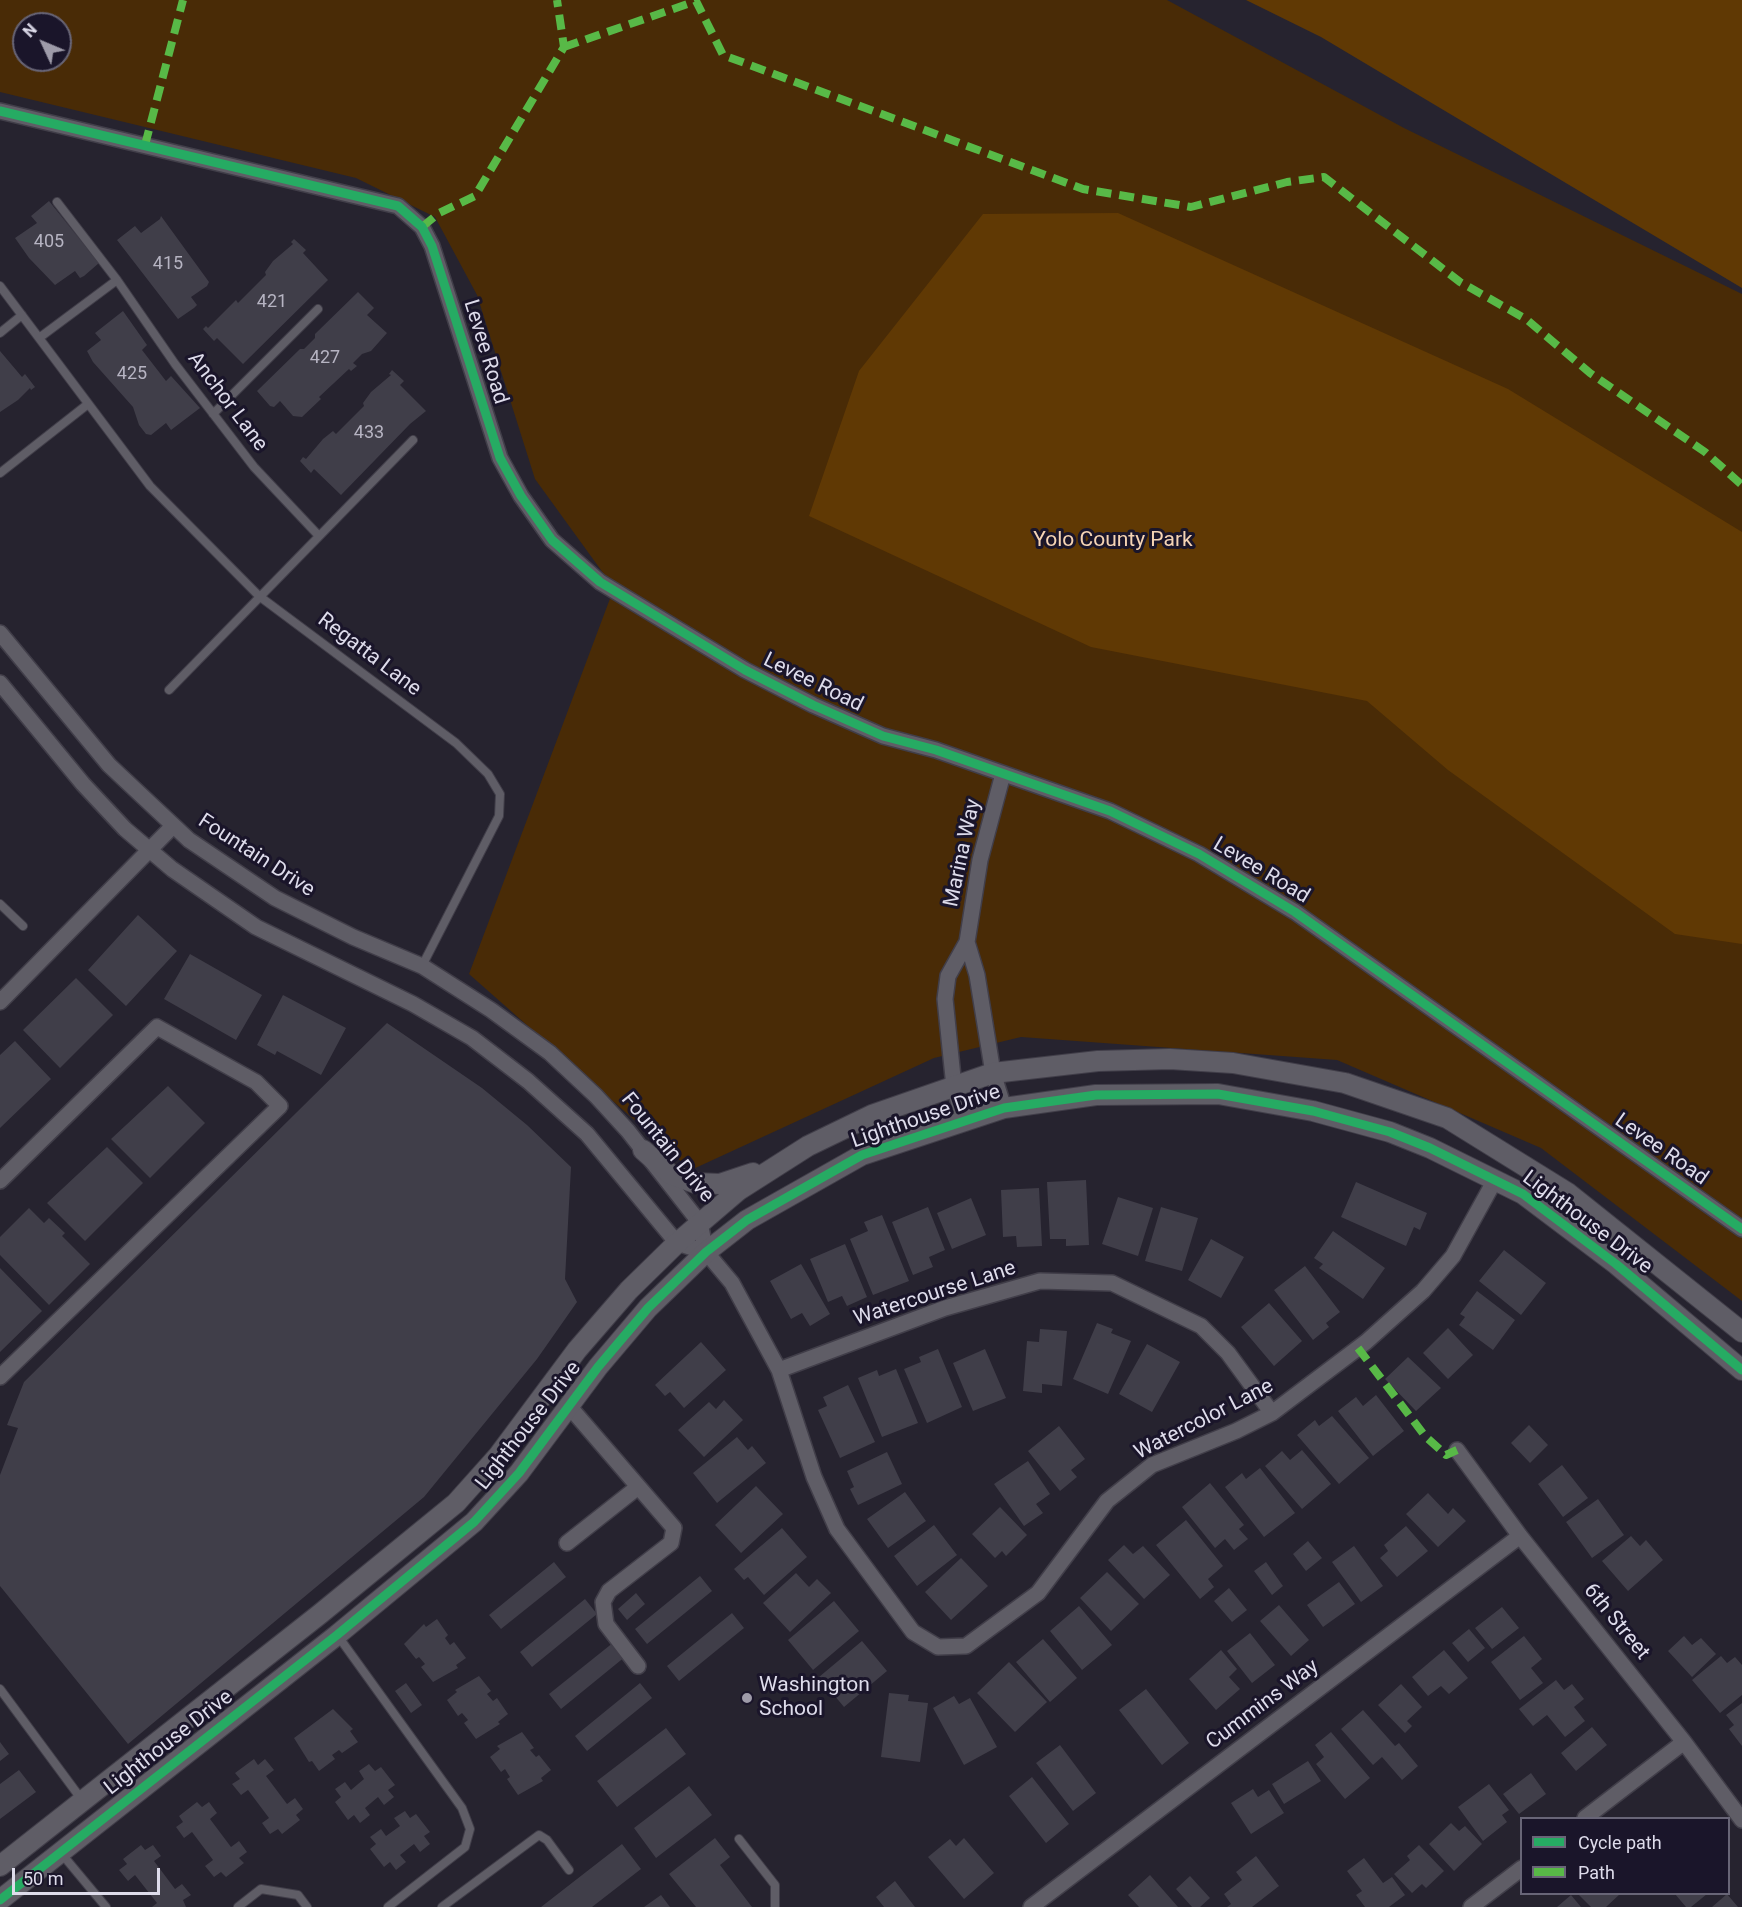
<!DOCTYPE html>
<html>
<head>
<meta charset="utf-8">
<style>
	body { margin:0 }
	#map { position:relative; width:1742px; height:1907px; overflow:hidden; background:#26232f; font-family:Roboto,sans-serif }
	canvas { display:block }
	.legend { position:absolute; left:1520px; top:1817px; width:210px; height:78px; box-sizing:border-box; background:#1a152a; border:2px solid #686577; margin:0; padding:8px 10px; list-style:none; font-size:18px; color:#dedceb }
	.legend li { display:flex; align-items:center; gap:12px; height:30px }
	.legend b { width:30px; border:2px solid #686577 }
	.north { position:absolute; left:12px; top:12px; width:60px; height:60px; box-sizing:border-box; background:#1a152a; border:2px solid #686577; border-radius:50%; rotate:314deg; font-size:16px; font-weight:700; line-height:24px; text-align:center; color:#dedceb }
	.north::after { content:''; display:block; margin:auto; width:21px; height:27px; background:#9e9ba9; clip-path:polygon(50% 0,100% 100%,50% 72%,0 100%) }
	.scale { position:absolute; left:12px; top:1868px; width:148px; height:27px; box-sizing:border-box; border:3px solid #dedceb; border-top:0; padding-left:8px; font-size:18px; line-height:21px; white-space:nowrap; color:#dedceb; -webkit-text-stroke:4px #1a152a; paint-order:stroke }
</style>
</head>
<body>
<div id="map">
<canvas width="1742" height="1907"></canvas>
<ul class="legend">
<li><b style="height:8px;background:#26ab63"></b>Cycle path</li>
<li><b style="height:8px;background:#58b947"></b>Path</li>
</ul>
<div class="north">N</div>
<div class="scale">50 m</div>
</div>
<script>
const ctx = document.querySelector('canvas').getContext('2d');
ctx.lineJoin = 'round';
function fillPath(path, color) {
  ctx.fillStyle = color;
  ctx.fill(path, 'evenodd');
}
function toPath(rows) {
  const path = new Path2D();
  for (const r of rows) {
    path.moveTo(r[0], r[1]);
    for (let i = 2; i < r.length; i += 2) path.lineTo(r[i], r[i + 1]);
  }
  return path;
}
function strokePath(path, color, width, dash) {
  ctx.strokeStyle = color;
  ctx.lineWidth = width;
  ctx.lineCap = dash ? 'butt' : 'round';
  ctx.setLineDash(dash || []);
  ctx.stroke(path);
}
function drawText(font, color, halo, rows, align = 'center') {
  ctx.font = font + ' Roboto,sans-serif';
  ctx.lineWidth = 6;
  ctx.setLineDash([]);
  ctx.textBaseline = 'middle';
  ctx.strokeStyle = halo;
  ctx.fillStyle = color;
  for (const [text, x, y, turn = 0] of rows) {
    ctx.save();
    ctx.translate(x, y);
    ctx.rotate((+turn || 0) * Math.PI / 180);
    ctx.textAlign = isNaN(turn) ? turn : align;
    if (halo) ctx.strokeText(text, 0, 0);
    ctx.fillText(text, 0, 0);
    ctx.restore();
  }
}
fillPath(toPath([
	[0,0,1167,0,1404,128,1742,294,1742,1301,1541,1148,1337,1060,1021,1037,934,1058,691,1170,469,974,614,588,535,479,477,295,435,217,356,178,0,92],
	[24,24,60,24,60,60,24,60]
]), '#492b06');
fillPath(toPath([
	[1246,0,1742,0,1742,288,1321,37],
	[1118,213,1508,389,1742,532,1742,944,1675,934,1448,770,1367,701,1091,647,809,516,859,371,983,214]
]), '#603904');
fillPath(toPath([
	[49,201,99,263,84,276,80,278,75,271,55,285,29,258,15,238,37,223,31,216],
	[161,216,209,282,207,286,191,297,197,305,194,308,178,319,117,240,135,226,141,233,160,219],
	[294,239,306,250,303,253,328,280,243,364,217,338,214,341,203,329,206,326,208,328,236,300,238,303,266,275,265,272,273,261,293,244,291,242],
	[358,292,374,308,367,315,387,333,371,351,362,354,353,363,357,366,351,371,349,369,319,397,321,399,302,417,293,416,280,401,274,407,270,406,257,391,300,349,304,349,315,338,315,334],
	[123,311,147,345,142,350,166,381,171,376,200,408,171,430,166,423,151,435,146,434,139,425,133,407,93,362,87,351,101,340,95,333],
	[0,351,22,377,25,374,35,387,31,390,30,388,18,400,0,412],
	[392,370,404,381,400,385,426,411,410,424,341,495,314,469,311,473,300,461,303,457,306,459,323,439,333,431,336,434,364,406,363,403,371,392,391,375,389,374],
	[138,915,177,951,126,1006,88,970],
	[190,954,262,995,236,1040,164,999],
	[76,978,113,1015,60,1068,23,1030],
	[283,995,346,1028,321,1075,277,1051,275,1055,257,1045],
	[387,1023,482,1088,527,1125,571,1167,565,1279,577,1302,537,1359,424,1497,128,1744,0,1586,0,1475,18,1428,7,1425,24,1382],
	[15,1041,51,1079,0,1128,0,1055],
	[168,1086,205,1123,150,1178,111,1139],
	[107,1147,143,1183,85,1241,47,1203],
	[1086,1180,1089,1245,1066,1246,1066,1239,1050,1239,1047,1182],
	[1356,1182,1427,1213,1420,1230,1414,1227,1406,1246,1341,1217],
	[1039,1188,1042,1246,1017,1247,1016,1236,1003,1237,1001,1190],
	[1118,1197,1153,1208,1138,1256,1102,1244],
	[971,1198,986,1235,952,1249,937,1213],
	[928,1207,945,1250,929,1257,933,1267,913,1275,892,1222],
	[1161,1207,1198,1218,1182,1271,1145,1261],
	[29,1208,44,1223,49,1218,65,1233,62,1236,90,1264,49,1305,0,1255,0,1237],
	[882,1215,909,1281,873,1295,850,1239,868,1231,864,1222],
	[1333,1231,1385,1268,1363,1299,1319,1268,1323,1264,1314,1258],
	[1211,1239,1244,1257,1221,1298,1188,1280],
	[845,1244,867,1297,847,1306,842,1296,828,1302,810,1259],
	[1504,1250,1546,1283,1521,1315,1479,1281],
	[801,1264,830,1314,810,1326,802,1313,791,1319,770,1281],
	[1305,1266,1340,1312,1326,1323,1329,1327,1313,1340,1274,1290],
	[0,1268,42,1311,0,1352],
	[1477,1291,1515,1320,1493,1350,1459,1325,1465,1317,1460,1314],
	[1269,1303,1302,1341,1274,1366,1241,1327],
	[1097,1323,1113,1329,1111,1333,1131,1341,1108,1394,1073,1379],
	[1448,1328,1473,1355,1448,1379,1423,1353],
	[1040,1329,1067,1331,1062,1386,1042,1384,1042,1393,1023,1391,1027,1341,1039,1342],
	[701,1342,726,1370,684,1408,670,1392,665,1396,655,1385],
	[1147,1344,1180,1362,1152,1412,1119,1394],
	[938,1349,962,1407,927,1423,904,1369,921,1362,919,1357],
	[985,1349,1006,1398,973,1411,953,1363],
	[1408,1357,1441,1388,1416,1411,1385,1379],
	[896,1369,918,1423,882,1437,858,1378,877,1370,879,1376],
	[848,1385,875,1442,840,1458,818,1410,827,1406,823,1397],
	[1376,1395,1404,1431,1373,1456,1338,1411,1356,1397,1363,1406],
	[724,1400,743,1420,704,1457,678,1430,709,1402,716,1409],
	[1332,1416,1369,1458,1339,1484,1297,1435,1315,1420,1319,1426],
	[1529,1425,1548,1445,1530,1463,1511,1443],
	[1059,1426,1085,1459,1071,1470,1077,1477,1060,1491,1028,1451],
	[737,1437,748,1450,752,1446,766,1463,717,1503,693,1473],
	[1302,1450,1331,1484,1302,1509,1265,1466,1282,1451,1290,1460],
	[887,1452,902,1484,858,1505,850,1489,854,1487,847,1471],
	[1028,1461,1050,1494,1036,1504,1043,1513,1024,1526,994,1484],
	[1562,1465,1588,1498,1563,1517,1538,1484],
	[1260,1468,1295,1513,1264,1537,1225,1487,1242,1473,1246,1479],
	[1210,1483,1244,1525,1239,1529,1248,1539,1234,1550,1225,1539,1215,1548,1182,1507],
	[756,1486,783,1514,741,1553,715,1525],
	[905,1492,926,1521,888,1548,867,1519],
	[1428,1493,1448,1514,1453,1508,1466,1521,1438,1547,1406,1514],
	[1598,1499,1624,1535,1592,1558,1566,1522],
	[1000,1507,1027,1535,1006,1556,1002,1551,995,1558,972,1534],
	[1186,1520,1223,1566,1208,1579,1214,1587,1200,1599,1156,1545],
	[934,1525,957,1555,917,1586,894,1556],
	[1406,1526,1428,1551,1397,1577,1380,1558,1388,1551,1384,1545],
	[782,1528,807,1557,764,1595,748,1577,744,1580,734,1569],
	[1631,1536,1640,1546,1646,1540,1663,1560,1628,1591,1602,1561],
	[1308,1541,1322,1558,1306,1571,1293,1554],
	[1124,1545,1133,1554,1143,1546,1170,1575,1144,1599,1108,1560],
	[1354,1546,1383,1586,1361,1602,1332,1562],
	[961,1558,988,1586,951,1620,925,1592],
	[554,1562,566,1577,501,1629,489,1615],
	[1266,1562,1283,1586,1272,1595,1254,1571],
	[1107,1572,1139,1604,1111,1631,1080,1598],
	[796,1573,809,1587,817,1579,831,1593,790,1632,763,1603],
	[700,1576,712,1591,647,1644,635,1629],
	[1339,1582,1355,1604,1323,1627,1307,1605],
	[1229,1588,1247,1610,1232,1622,1214,1601],
	[636,1593,645,1604,627,1620,618,1609],
	[585,1599,597,1614,532,1667,520,1652],
	[834,1601,859,1631,813,1670,788,1640],
	[1279,1605,1309,1640,1291,1656,1260,1621],
	[1079,1606,1112,1645,1082,1670,1050,1631],
	[1502,1607,1519,1628,1492,1649,1475,1628],
	[732,1613,744,1628,679,1681,667,1666],
	[437,1619,448,1635,445,1638,450,1645,454,1642,466,1658,456,1665,458,1668,433,1682,421,1667,425,1664,419,1657,416,1659,404,1644,424,1624,426,1627],
	[1469,1629,1485,1648,1468,1662,1452,1643],
	[1250,1633,1275,1665,1252,1683,1227,1651],
	[1524,1636,1542,1659,1531,1668,1543,1683,1520,1700,1491,1662],
	[1684,1636,1692,1645,1701,1638,1716,1654,1692,1677,1668,1651],
	[1043,1639,1077,1678,1050,1702,1016,1662],
	[862,1641,887,1671,844,1707,819,1677],
	[614,1642,626,1656,561,1709,549,1694],
	[1221,1650,1237,1669,1229,1677,1240,1689,1216,1710,1189,1679],
	[1444,1650,1468,1678,1449,1694,1441,1686,1428,1696,1412,1677],
	[1721,1656,1727,1663,1735,1657,1742,1665,1742,1695,1720,1713,1692,1680],
	[1009,1662,1047,1702,1015,1732,977,1693],
	[479,1676,491,1691,487,1694,493,1701,497,1698,508,1714,498,1722,500,1724,476,1739,464,1723,468,1720,462,1713,458,1716,447,1700,457,1692,455,1690],
	[1556,1680,1564,1690,1572,1684,1584,1699,1574,1707,1585,1721,1565,1737,1547,1715,1533,1726,1519,1709],
	[406,1683,422,1705,411,1713,395,1691],
	[640,1683,652,1698,587,1751,575,1736],
	[1401,1684,1422,1707,1407,1721,1412,1726,1405,1733,1378,1705],
	[1146,1689,1189,1743,1162,1765,1119,1710],
	[889,1693,909,1695,908,1701,928,1703,920,1762,881,1757],
	[954,1696,959,1704,970,1698,997,1747,964,1765,933,1708],
	[1742,1703,1742,1746,1729,1729,1734,1725,1726,1715],
	[333,1709,353,1729,350,1731,358,1742,342,1753,339,1750,332,1755,335,1759,319,1771,312,1761,309,1762,294,1738],
	[1363,1710,1395,1746,1399,1743,1418,1766,1402,1780,1382,1757,1373,1765,1341,1729],
	[1592,1727,1607,1745,1576,1771,1561,1753],
	[666,1728,686,1754,617,1807,597,1781],
	[522,1732,534,1748,530,1750,536,1757,539,1755,551,1770,541,1778,543,1781,518,1795,507,1779,510,1777,505,1769,501,1772,490,1757,500,1749,497,1746],
	[1331,1732,1370,1778,1345,1799,1316,1764,1324,1757,1315,1745],
	[0,1742,9,1754,0,1761],
	[1060,1745,1096,1793,1073,1811,1036,1763],
	[254,1759,258,1765,265,1759,274,1770,266,1776,287,1804,295,1798,303,1809,296,1815,300,1820,282,1834,278,1829,270,1834,262,1823,269,1818,248,1790,241,1795,232,1784,240,1779,235,1773],
	[1308,1761,1321,1781,1284,1804,1272,1784],
	[369,1764,375,1771,381,1767,395,1785,388,1790,394,1797,384,1805,378,1797,365,1808,370,1815,360,1823,354,1815,348,1820,335,1802,341,1797,335,1789,345,1782,351,1790,364,1779,359,1771],
	[19,1770,36,1792,0,1819,0,1784],
	[1531,1773,1546,1794,1519,1814,1503,1794],
	[1032,1777,1069,1824,1046,1843,1009,1796],
	[1489,1784,1509,1810,1502,1815,1507,1822,1483,1841,1458,1807],
	[689,1786,712,1815,656,1858,634,1828],
	[1253,1789,1258,1797,1269,1790,1284,1813,1251,1834,1231,1803],
	[197,1802,202,1807,209,1802,217,1813,210,1819,231,1847,239,1841,247,1852,239,1858,244,1863,226,1877,221,1872,214,1877,205,1866,213,1860,192,1832,184,1838,176,1827,183,1822,179,1816],
	[405,1811,410,1818,416,1814,430,1832,424,1836,430,1844,420,1852,414,1844,400,1855,406,1862,396,1870,390,1862,384,1867,370,1849,376,1844,370,1837,381,1829,386,1836,400,1826,394,1818],
	[1451,1823,1459,1831,1465,1826,1482,1844,1454,1871,1429,1844],
	[715,1838,730,1857,720,1865,752,1907,696,1907,669,1874],
	[964,1838,994,1873,964,1899,928,1857,950,1839,956,1846],
	[622,1844,641,1869,592,1907,541,1907],
	[141,1845,145,1850,153,1845,161,1856,154,1861,175,1889,182,1884,191,1895,183,1900,186,1907,152,1907,157,1903,135,1875,128,1881,119,1870,127,1864,123,1859],
	[1419,1845,1444,1871,1426,1888,1422,1884,1412,1893,1394,1874,1410,1860,1407,1856],
	[1256,1856,1279,1886,1252,1907,1227,1907,1231,1904,1224,1894,1242,1880,1236,1872],
	[1364,1858,1383,1883,1392,1877,1405,1895,1389,1907,1365,1907,1356,1895,1362,1891,1347,1871],
	[1150,1875,1178,1907,1139,1907,1128,1895],
	[1190,1876,1210,1898,1200,1907,1192,1907,1176,1889],
	[895,1881,915,1907,884,1907,876,1897],
	[1578,1894,1620,1894,1606,1907,1591,1907],
	[1675,1894,1707,1894,1691,1907,1686,1907],
	[1727,1894,1738,1907,1712,1907],
	[661,1895,670,1907,644,1907],
	[1571,1895,1581,1907,1557,1907]
]), '#403e49');
const service = toPath([
	[57,202,117,280,175,364,254,467,319,536],
	[0,286,150,486,259,596,456,743,488,774,500,794,499,816,422,966],
	[0,333,22,315],
	[39,338,117,280],
	[213,414,318,309],
	[0,473,88,404],
	[169,690,413,440],
	[0,904,23,926],
	[338,1636,462,1808,470,1829,465,1847,388,1907],
	[0,1689,82,1800],
	[739,1839,775,1885,775,1907],
	[61,1853,106,1907],
	[238,1907,261,1889,298,1895,307,1907],
	[442,1907,539,1835,547,1840,569,1870]
]);
const minor = toPath([
	[0,111,398,206,422,227,432,246,500,458,521,496,552,540,600,582,745,670,813,705,883,736,936,750,1110,811,1199,854,1295,912,1742,1229],
	[0,633,109,765,189,840,275,898,353,937,422,966,491,1010,550,1053,596,1096,628,1131,700,1223,706,1252],
	[0,683,83,784,125,829,172,869,256,927,413,1004,472,1038,528,1081,587,1134,677,1243,706,1252],
	[967,942,977,975,993,1073,1004,1108],
	[0,1002,173,826],
	[964,1120,954,1087,945,999,948,976,967,942,980,860,1003,774],
	[0,1181,157,1027,256,1082,280,1106,0,1377],
	[706,1252,732,1283,779,1370,814,1477,837,1529,913,1632,938,1647,966,1646,1038,1593,1107,1501,1152,1465,1236,1431,1272,1413,1366,1342,1423,1291,1453,1256,1495,1180],
	[779,1370,945,1308,1040,1281,1112,1283,1201,1326,1228,1353,1272,1413],
	[568,1405,674,1528,671,1543,609,1591,603,1602,606,1624,638,1666],
	[1457,1450,1520,1536,1684,1742,1742,1820],
	[567,1543,638,1487],
	[1585,1818,1684,1742],
	[1031,1907,1520,1536],
	[1471,1907,1522,1868]
]);
const tertiary = toPath([
	[643,1150,670,1174,695,1183,720,1184,753,1173],
	[0,1866,320,1614,456,1503,498,1456,577,1350,629,1290,677,1243,739,1190,808,1146,872,1115,993,1073,1098,1061,1170,1059,1233,1063,1345,1083,1447,1118,1568,1193,1742,1332],
	[0,1900,337,1635,474,1522,519,1473,598,1367,648,1308,706,1252,747,1220,862,1155,1004,1108,1096,1095,1218,1094,1313,1111,1390,1132,1430,1148,1523,1194,1616,1264,1742,1370]
]);
strokePath(service, '#413e49', 10);
strokePath(minor, '#413e49', 18);
strokePath(tertiary, '#413e49', 22);
strokePath(service, '#5f5d66', 8);
strokePath(minor, '#5f5d66', 15);
strokePath(tertiary, '#5f5d66', 20);
strokePath(toPath([
	[564,47,696,1,723,55,1083,189,1191,207,1287,182,1324,177,1460,282,1526,319,1590,373,1705,452,1742,485],
	[145,145,183,0],
	[422,227,439,213,475,196,564,47,557,0],
	[1358,1348,1425,1436,1446,1455,1457,1450]
]), '#58b947', 8, [15, 8]);
strokePath(toPath([
	[0,111,398,206,422,227,432,246,500,458,521,496,552,540,600,582,745,670,813,705,883,736,936,750,1110,811,1199,854,1295,912,1742,1229],
	[0,1900,337,1635,474,1522,519,1473,598,1367,648,1308,706,1252,747,1220,862,1155,1004,1108,1096,1095,1218,1094,1313,1111,1390,1132,1430,1148,1523,1194,1616,1264,1742,1370]
]), '#26ab63', 9);
for (const [x, y, r, color] of [
	[747,1698,6,"#9e9ba9"]
]) {
  const dot = new Path2D();
  dot.arc(x, y, r, 0, 2 * Math.PI);
  ctx.fillStyle = color;
  ctx.fill(dot);
  strokePath(dot, '#1a152a', 2);
}
drawText('18px', '#b6b4c2', null, [
	["405",49,242],
	["415",168,264],
	["421",272,302],
	["427",325,358],
	["425",132,374],
	["433",369,433]
]);
drawText('21px', '#dedceb', '#1a152a', [
	["Levee Road",485,352,73],
	["Anchor Lane",227,402,53],
	["Regatta Lane",369,655,37],
	["Levee Road",813,683,26],
	["Marina Way",963,853,-78],
	["Fountain Drive",256,856,33],
	["Levee Road",1261,871,31],
	["Lighthouse Drive",926,1117,-19],
	["Fountain Drive",667,1148,51],
	["Levee Road",1661,1150,35],
	["Lighthouse Drive",1587,1223,37],
	["Watercourse Lane",935,1294,-18],
	["Watercolor Lane",1204,1420,-27],
	["Lighthouse Drive",529,1426,-52],
	["6th Street",1616,1622,51],
	["Cummins Way",1263,1705,-37],
	["Lighthouse Drive",169,1743,-38]
]);
drawText('21px', '#f6d4b4', '#1a152a', [
	["Yolo County Park",1113,541]
]);
drawText('21px', '#dedceb', '#1a152a', [
	["Washington",759,1686],
	["School",759,1710]
], 'left');
</script>
</body>
</html>
